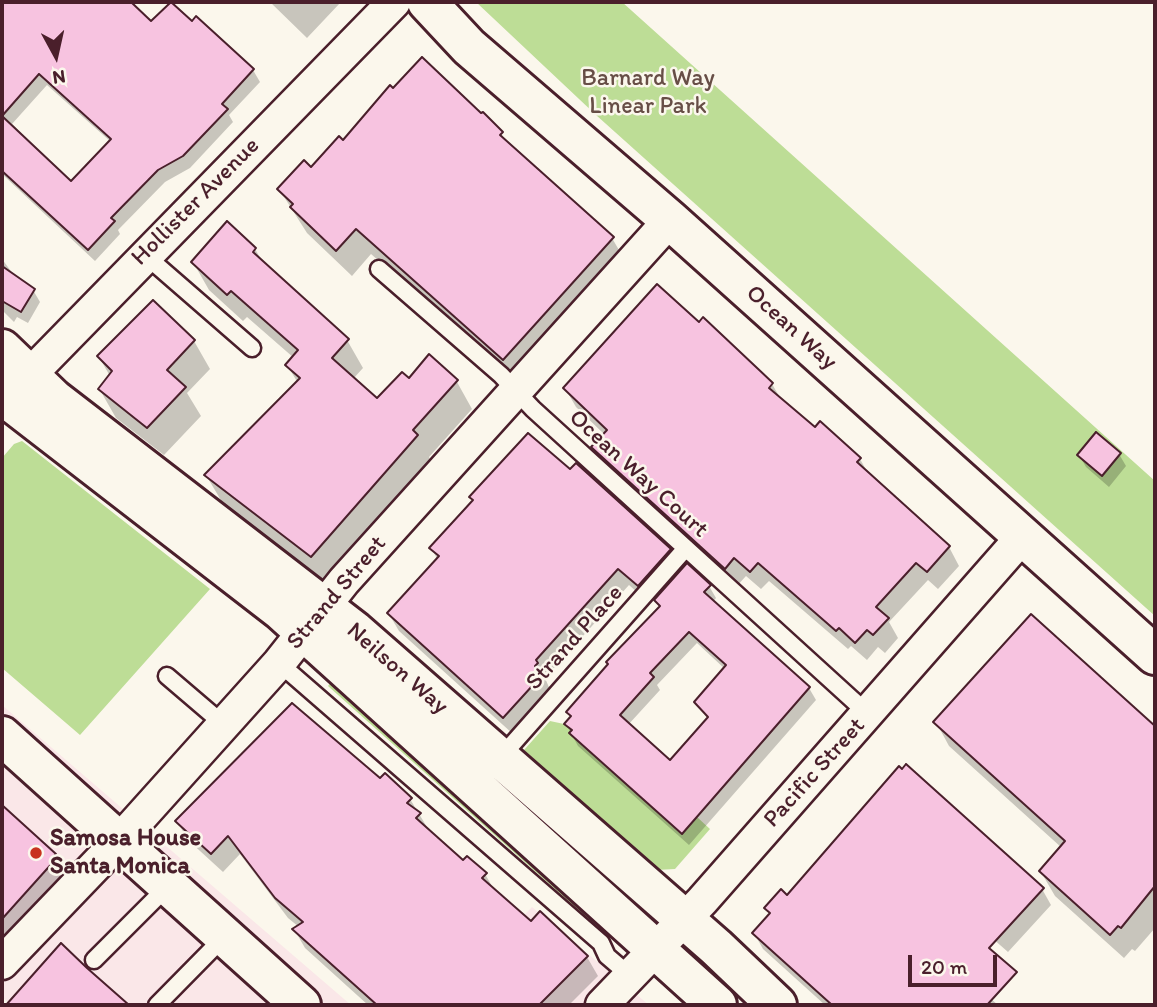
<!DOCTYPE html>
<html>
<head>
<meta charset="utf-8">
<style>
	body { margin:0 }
	#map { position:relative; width:1157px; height:1007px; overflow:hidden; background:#fbf7ec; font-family:Itim,sans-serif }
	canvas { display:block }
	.frame { position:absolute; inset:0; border:4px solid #4a1f2b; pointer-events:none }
	.north { position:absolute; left:21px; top:21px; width:70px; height:70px; -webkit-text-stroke:5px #fbf7ec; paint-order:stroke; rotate:172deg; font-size:19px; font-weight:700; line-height:28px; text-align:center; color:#4a1f2b }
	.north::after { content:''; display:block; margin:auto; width:24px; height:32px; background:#4a1f2b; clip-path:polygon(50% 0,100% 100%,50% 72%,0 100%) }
	.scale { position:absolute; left:908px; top:955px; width:89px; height:32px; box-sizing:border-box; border:4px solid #4a1f2b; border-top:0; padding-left:9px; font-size:21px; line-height:24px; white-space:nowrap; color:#4a1f2b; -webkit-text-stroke:5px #fbf7ec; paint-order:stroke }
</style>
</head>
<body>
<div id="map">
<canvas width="1157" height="1007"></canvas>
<div class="frame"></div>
<div class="north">N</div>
<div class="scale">20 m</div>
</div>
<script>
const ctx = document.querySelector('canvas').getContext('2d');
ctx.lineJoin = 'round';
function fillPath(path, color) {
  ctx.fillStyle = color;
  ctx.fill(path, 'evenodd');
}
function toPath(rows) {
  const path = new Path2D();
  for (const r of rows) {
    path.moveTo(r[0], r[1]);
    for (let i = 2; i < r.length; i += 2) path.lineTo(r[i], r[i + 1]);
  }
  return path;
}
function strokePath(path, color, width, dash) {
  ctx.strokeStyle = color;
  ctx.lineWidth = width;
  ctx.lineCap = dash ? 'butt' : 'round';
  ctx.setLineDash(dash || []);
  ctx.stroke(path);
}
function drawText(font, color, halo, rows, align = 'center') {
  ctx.font = font + ' Itim,sans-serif';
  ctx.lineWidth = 5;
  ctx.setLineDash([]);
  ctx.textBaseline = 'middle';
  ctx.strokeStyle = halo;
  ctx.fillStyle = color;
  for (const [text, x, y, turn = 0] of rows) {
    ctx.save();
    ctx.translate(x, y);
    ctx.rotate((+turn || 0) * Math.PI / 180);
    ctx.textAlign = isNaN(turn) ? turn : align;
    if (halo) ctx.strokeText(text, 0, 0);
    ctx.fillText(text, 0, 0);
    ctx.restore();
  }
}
fillPath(toPath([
	[2,705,351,1005,11,1005,2,997],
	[532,907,649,1005,438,1005]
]), '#fae7e8');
fillPath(toPath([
	[476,2,622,2,1155,481,1155,616,596,115],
	[22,441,210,589,80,735,2,668,2,458,14,444],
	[332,681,599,919,594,924,328,686],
	[550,721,564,724,572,730,645,801,664,812,661,816,681,834,697,817,710,829,675,869,656,870,524,750]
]), '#bddd96');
fillPath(toPath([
	[2,2,128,2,151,23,170,3,253,70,260,82,229,115,233,122,190,168,165,182,118,230,120,234,95,261,2,174],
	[47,85,111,142,72,183,12,124],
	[270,2,341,2,307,38],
	[501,133,508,145,612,238,627,264,519,385,371,254,352,276,307,233,279,189,311,169,343,142],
	[255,249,265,266,347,340,363,368,353,379,377,401,409,380,457,382,472,409,429,457,432,463,328,583,222,502,206,475,298,383,287,365,294,358,247,317,243,321,209,290,193,262],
	[2,259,16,278,33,290,40,302,28,323,17,317,14,322,2,310],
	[699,324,772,384,782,401,815,430,860,459,869,475,949,547,959,566,938,589,928,580,889,622,898,638,885,653,878,647,867,660,851,646,848,649,769,581,761,589,746,576,736,587,604,466,593,448,605,435,576,407,565,388],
	[194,341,210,369,187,393,201,416,164,455,116,418,100,390,110,376,99,357],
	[1119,454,1126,466,1109,487,1086,467,1079,455],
	[471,497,670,550,680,567,648,602,629,585,545,678,551,692,513,734,399,631,389,614,438,560,431,548,474,501],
	[709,586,716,598,713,602,809,688,816,700,689,845,578,746,566,724,572,718,568,712,660,608,656,601],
	[697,643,725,669,696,702,709,720,670,762,628,725,660,690,657,685],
	[1032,617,1155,727,1155,928,1135,951,1132,949,1124,958,1055,896,1041,872,1062,848,949,746,936,722],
	[902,772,1042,889,1051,905,1008,952,992,938,930,1005,825,1005,763,949,754,933,771,915,766,908,787,897],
	[380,781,410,799,430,832,463,863,485,874,496,893,531,924,587,957,598,976,569,1005,368,1005,305,948,294,929,299,927,288,918,240,854,223,872,188,840,177,821],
	[2,807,54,855,64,872,64,878,2,946],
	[61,946,124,1005,8,1005],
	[981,990,998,1005,967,1005]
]), '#0003');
const building = toPath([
	[2,2,131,2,151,21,171,2,192,21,196,16,254,69,222,104,228,109,183,156,158,170,111,218,115,221,88,250,2,171,2,2],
	[39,74,111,139,71,181,2,116,39,74],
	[422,57,481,113,483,112,503,132,500,135,614,237,503,360,356,229,336,251,290,207,293,204,277,189,304,160,311,167,339,136,343,140,390,85,393,88,422,57],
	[227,221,256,248,253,252,349,339,332,358,377,398,402,372,409,378,429,354,458,380,413,430,418,435,311,557,204,475,300,378,285,365,298,350,231,291,227,295,191,262,227,221],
	[2,266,35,289,21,312,2,301,2,266],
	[657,284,699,322,703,317,773,383,769,388,815,427,820,421,861,458,857,462,950,546,927,572,916,563,876,607,889,618,873,635,867,630,855,643,839,628,836,631,758,563,750,572,734,558,725,569,591,447,607,430,563,388,657,284],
	[153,300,195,340,167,370,186,387,147,428,98,389,112,371,97,356,153,300],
	[1096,432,1121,453,1102,476,1077,455,1096,432],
	[528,433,570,469,576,463,671,549,638,586,618,569,536,660,538,663,535,666,543,674,503,718,387,613,439,556,429,548,473,500,469,497,528,433],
	[687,563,711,585,704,592,810,687,682,834,569,733,572,730,564,724,571,716,566,712,608,664,606,662,660,606,654,600,687,563],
	[689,632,726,665,694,702,708,717,670,760,620,715,654,677,650,673,689,632],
	[1031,614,1155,726,1155,886,1121,928,1118,926,1110,935,1039,871,1065,841,933,722,1031,614],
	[292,703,380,778,385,773,412,798,407,803,421,813,416,818,463,860,467,856,487,873,482,878,531,921,540,911,588,956,539,1005,377,1005,292,929,303,922,275,898,228,836,211,854,175,821,292,703],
	[906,764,1044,888,989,948,1017,972,987,1005,832,1005,752,933,770,913,764,908,781,889,787,895,899,766,902,769,906,764],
	[2,805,56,854,52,858,55,860,2,919,2,805],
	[61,943,87,968,129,1005,6,1005,61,943]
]);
fillPath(building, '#f7c3e0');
strokePath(building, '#4a1f2b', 2);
const service = toPath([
	[145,255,252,348],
	[379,269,501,375,533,409,867,713],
	[279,663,601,943,607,956,628,974],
	[167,676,222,723],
	[500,758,686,548],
	[94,960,168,886],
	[157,1005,225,936]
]);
const minor = toPath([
	[13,392,394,2],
	[2,963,119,841,279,663,344,581,670,220],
	[602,1005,702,901,1023,536]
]);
const tertiary = toPath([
	[427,2,469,47,670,220,1155,655],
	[2,736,301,1005]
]);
const secondary = toPath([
	[2,349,54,399,355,631,716,947,777,1005],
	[2,395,280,610,717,1005]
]);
strokePath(service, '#4a1f2b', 21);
strokePath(minor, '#4a1f2b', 37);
strokePath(tertiary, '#4a1f2b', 44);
strokePath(secondary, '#4a1f2b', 44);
strokePath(service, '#fbf7ec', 16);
strokePath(minor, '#fbf7ec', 32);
strokePath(tertiary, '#fbf7ec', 38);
strokePath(secondary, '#fbf7ec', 38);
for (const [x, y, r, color] of [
	[36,853,7,"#c8321e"]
]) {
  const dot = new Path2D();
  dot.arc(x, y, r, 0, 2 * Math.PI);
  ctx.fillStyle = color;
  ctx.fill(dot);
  strokePath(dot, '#fbf7ec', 2.5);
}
drawText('24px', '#674e46', '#fbf7ec', [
	["Barnard Way",648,79],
	["Linear Park",648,107]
]);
drawText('24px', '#4a1f2b', '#fbf7ec', [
	["Hollister Avenue",196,202,-45],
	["Ocean Way",791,328,42],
	["Ocean Way Court",638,474,42],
	["Strand Street",337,593,-50],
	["Strand Place",575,638,-48],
	["Neilson Way",397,669,41],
	["Pacific Street",815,773,-48]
]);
drawText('bold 24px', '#4a1f2b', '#fbf7ec', [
	["Samosa House",50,839],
	["Santa Monica",50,867]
], 'left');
</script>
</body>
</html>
